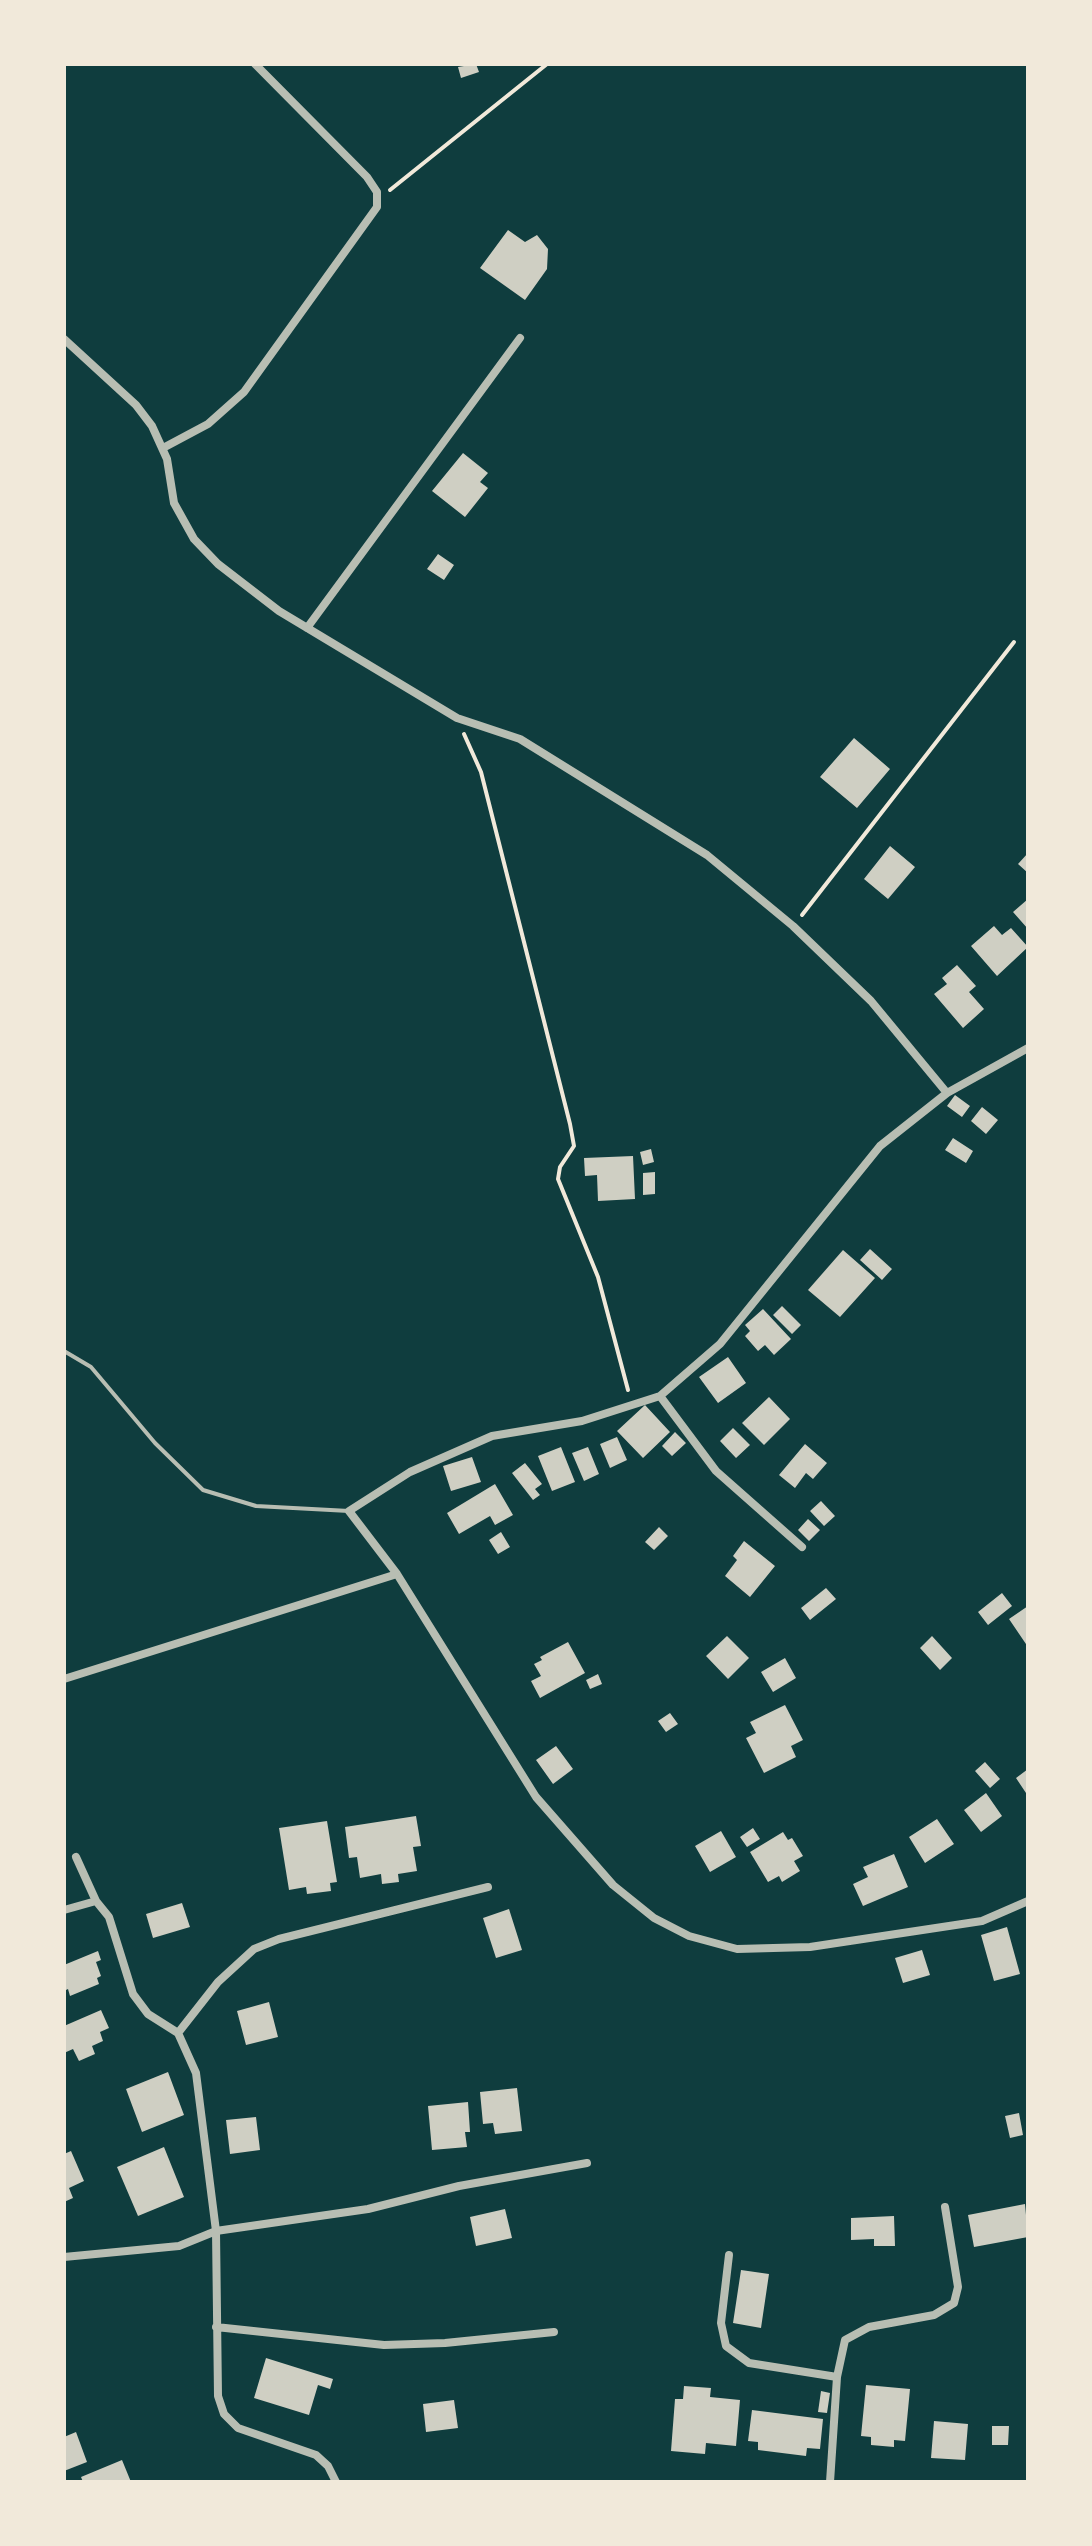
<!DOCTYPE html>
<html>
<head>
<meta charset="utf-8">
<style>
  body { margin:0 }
  #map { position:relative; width:1092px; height:2546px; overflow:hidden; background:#0f3d3e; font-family:"Public Sans",sans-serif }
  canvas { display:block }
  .frame { position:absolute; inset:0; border:66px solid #f1e9da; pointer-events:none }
</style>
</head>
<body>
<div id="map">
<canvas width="1092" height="2546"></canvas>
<div class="frame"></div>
</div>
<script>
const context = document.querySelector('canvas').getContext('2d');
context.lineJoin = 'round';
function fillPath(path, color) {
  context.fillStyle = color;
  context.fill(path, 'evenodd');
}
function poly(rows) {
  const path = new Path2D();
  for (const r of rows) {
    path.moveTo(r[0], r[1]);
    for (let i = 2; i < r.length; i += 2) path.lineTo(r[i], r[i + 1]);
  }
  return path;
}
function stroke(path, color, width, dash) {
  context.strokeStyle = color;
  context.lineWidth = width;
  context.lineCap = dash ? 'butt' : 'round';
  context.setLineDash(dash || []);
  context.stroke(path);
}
fillPath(poly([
  [476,64,479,72,461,78,458,67],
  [508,230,525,242,537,235,548,249,547,269,525,300,480,268],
  [463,453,488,473,480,482,488,488,465,517,432,491],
  [438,554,454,565,444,580,427,569],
  [854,738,890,769,857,808,820,777],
  [890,846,915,867,888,899,864,879],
  [1028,853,1028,873,1018,864],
  [1028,899,1028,929,1013,912],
  [994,926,1002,935,1011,928,1028,947,997,976,971,946],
  [957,965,976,986,969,992,984,1009,963,1028,934,994,947,984,942,978],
  [955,1095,970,1106,962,1117,947,1106],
  [982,1107,998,1120,986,1134,971,1121],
  [953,1138,973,1151,966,1163,945,1150],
  [651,1149,654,1162,643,1165,640,1152],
  [633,1156,635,1199,598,1201,597,1175,585,1176,584,1158],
  [655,1172,655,1194,643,1195,643,1173],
  [870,1249,892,1269,882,1280,860,1260],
  [843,1250,875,1278,840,1317,808,1290],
  [782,1306,801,1325,792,1334,773,1315],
  [763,1309,791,1339,774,1355,765,1345,758,1351,745,1336,750,1331,745,1325],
  [728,1357,746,1383,718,1403,699,1377],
  [769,1397,790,1419,764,1445,742,1423],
  [645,1405,670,1432,643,1458,617,1431],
  [733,1428,750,1445,736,1458,720,1441],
  [675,1432,686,1443,672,1456,662,1446],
  [617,1437,627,1460,610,1468,600,1444],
  [805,1444,827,1463,813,1479,806,1473,795,1488,779,1475],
  [561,1447,575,1482,552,1491,538,1456],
  [588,1447,599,1474,584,1481,572,1453],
  [472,1457,481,1482,451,1491,443,1466],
  [525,1463,542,1484,535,1489,540,1495,533,1500,512,1473],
  [495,1484,513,1515,495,1525,490,1516,459,1534,447,1513],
  [821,1501,835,1516,824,1526,810,1511],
  [808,1519,820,1530,809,1541,798,1530],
  [659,1527,668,1536,654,1550,645,1542],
  [501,1532,510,1547,498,1554,489,1540],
  [744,1541,775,1566,750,1597,725,1576,737,1560,733,1556],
  [826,1588,836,1599,810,1620,801,1608],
  [1002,1593,1012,1606,988,1625,978,1612],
  [1028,1606,1028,1647,1009,1619],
  [727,1636,749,1658,728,1679,706,1656],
  [932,1636,952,1658,940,1670,920,1648],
  [568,1642,585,1673,540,1698,531,1681,541,1676,534,1664,542,1660,540,1657],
  [785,1658,796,1678,773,1692,761,1672],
  [598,1674,602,1684,590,1689,586,1680],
  [785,1705,803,1740,791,1746,796,1757,764,1773,746,1738,756,1733,750,1722],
  [670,1713,678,1724,666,1732,658,1721],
  [556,1746,573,1769,553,1784,536,1760],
  [985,1762,1000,1779,990,1788,975,1771],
  [1028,1769,1028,1796,1016,1778],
  [986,1793,1002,1816,981,1832,964,1810],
  [416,1816,421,1846,413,1847,417,1871,398,1874,399,1882,382,1884,381,1874,360,1878,357,1857,349,1858,345,1827],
  [937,1819,954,1844,925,1863,909,1837],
  [327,1821,337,1882,330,1883,331,1891,307,1894,306,1887,289,1890,279,1828],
  [753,1828,760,1839,747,1847,740,1837],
  [721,1831,736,1857,710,1872,695,1846],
  [783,1832,788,1840,792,1838,803,1856,794,1861,800,1871,782,1882,779,1876,768,1882,750,1852],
  [894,1854,908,1887,863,1906,853,1884,868,1877,863,1867],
  [182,1903,190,1927,153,1938,146,1914],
  [509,1909,522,1950,496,1958,483,1918],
  [1007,1927,1020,1974,994,1981,981,1935],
  [922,1950,930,1975,903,1983,895,1958],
  [98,1951,101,1960,96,1962,101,1976,97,1978,99,1984,70,1996,68,1989,64,1991,64,1965],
  [269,2002,278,2037,246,2045,237,2011],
  [101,2010,109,2028,100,2032,103,2041,92,2046,95,2054,79,2061,73,2049,64,2053,64,2026],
  [168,2072,184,2115,142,2132,126,2089],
  [517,2088,522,2131,495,2134,493,2123,483,2124,480,2092],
  [468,2102,470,2132,465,2132,467,2147,432,2150,428,2106],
  [1019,2113,1023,2135,1010,2138,1005,2116],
  [256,2117,260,2150,230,2154,226,2120],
  [164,2147,184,2197,138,2216,117,2167],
  [71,2151,84,2181,69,2188,73,2198,64,2202,64,2154],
  [1025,2204,1028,2237,974,2247,968,2215],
  [505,2209,512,2238,476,2246,470,2217],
  [894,2216,895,2246,874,2246,874,2239,851,2240,851,2218],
  [741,2270,769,2274,761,2328,733,2323],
  [266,2358,333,2379,330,2389,318,2385,309,2415,254,2398],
  [866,2385,910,2389,905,2441,894,2440,894,2447,871,2445,871,2437,861,2436],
  [684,2386,711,2388,710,2397,740,2400,736,2446,706,2443,705,2454,671,2451,675,2399,683,2399],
  [821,2391,830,2393,827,2413,818,2412],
  [454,2400,458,2428,426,2432,423,2404],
  [752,2410,823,2419,820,2449,807,2448,806,2456,758,2450,758,2442,748,2441],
  [934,2421,968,2424,965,2460,931,2458],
  [992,2426,1009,2426,1008,2445,992,2445],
  [76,2432,87,2462,64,2471,64,2437],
  [122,2460,131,2482,83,2482,81,2477]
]), '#cfcfc3');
stroke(poly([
  [390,190,547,64],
  [464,734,481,772,570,1124,574,1146,560,1167,558,1179,598,1277,628,1390],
  [802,915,1014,642]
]), '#f1e9da', 4);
stroke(poly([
  [64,1351,91,1367,155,1443,203,1490,256,1506,349,1511]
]), '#b8beb3', 4);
stroke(poly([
  [64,339,136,405,152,426,167,459,174,503,194,539,218,564,279,611,457,718,520,739,707,855,793,926,871,1001,947,1093],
  [163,448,208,424,244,392,377,207,377,192,367,177,255,64],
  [307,628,520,338],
  [1028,1048,947,1093,880,1146,720,1344,660,1396,582,1421,492,1436,410,1472,349,1511,397,1574,536,1797,613,1885,654,1918,689,1936,737,1949,810,1947,982,1921,1028,1901],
  [660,1396,716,1471,802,1547],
  [64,1679,397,1574],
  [76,1857,96,1901,109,1917,133,1994,148,2014,178,2033,196,2073,216,2231,218,2396,224,2414,238,2428,316,2455,328,2466,336,2482],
  [64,1910,96,1901],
  [178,2033,218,1982,254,1949,279,1939,488,1887],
  [729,2255,721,2323,726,2346,749,2363,837,2377],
  [64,2257,179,2246,216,2231,368,2209,459,2186,587,2163],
  [216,2327,384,2345,445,2343,554,2332],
  [830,2482,837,2377,845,2340,869,2327,934,2315,954,2303,958,2287,945,2207]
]), '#b8beb3', 8);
</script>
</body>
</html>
